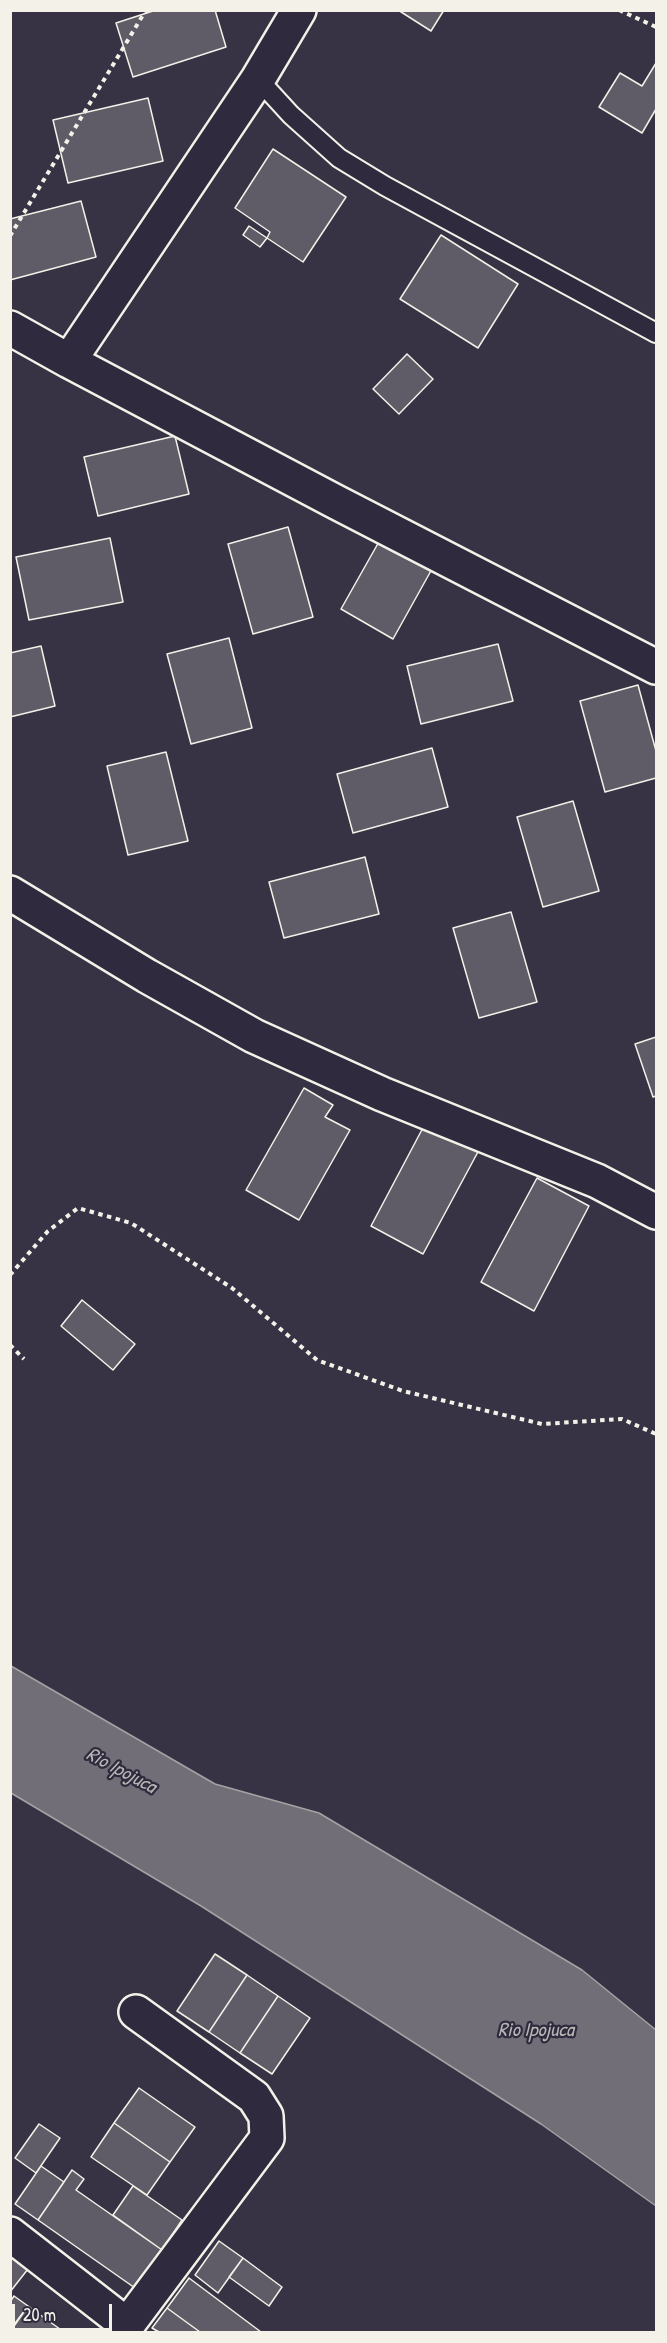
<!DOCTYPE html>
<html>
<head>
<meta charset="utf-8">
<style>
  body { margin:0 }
  #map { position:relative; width:667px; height:2343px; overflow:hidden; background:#373244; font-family:"Patrick Hand",sans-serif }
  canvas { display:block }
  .frame { position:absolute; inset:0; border:12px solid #f4f1e8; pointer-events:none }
  .scale { position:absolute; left:12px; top:2304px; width:100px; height:27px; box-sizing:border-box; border:3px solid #f4f1e8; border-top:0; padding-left:8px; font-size:18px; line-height:21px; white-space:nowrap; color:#f4f1e8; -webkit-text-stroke:4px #2f2a3d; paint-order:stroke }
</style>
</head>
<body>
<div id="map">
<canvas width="667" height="2343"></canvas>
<div class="frame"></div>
<div class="scale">20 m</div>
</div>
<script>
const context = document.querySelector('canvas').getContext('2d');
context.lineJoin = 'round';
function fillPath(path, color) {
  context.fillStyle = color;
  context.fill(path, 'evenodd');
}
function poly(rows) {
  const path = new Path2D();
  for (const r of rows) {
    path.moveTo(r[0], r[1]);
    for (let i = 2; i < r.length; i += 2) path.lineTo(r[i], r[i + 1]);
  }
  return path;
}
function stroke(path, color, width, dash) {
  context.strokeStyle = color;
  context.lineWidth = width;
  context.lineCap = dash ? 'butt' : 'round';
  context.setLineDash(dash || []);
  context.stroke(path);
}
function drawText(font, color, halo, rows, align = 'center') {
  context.font = font + ' "Patrick Hand",sans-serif';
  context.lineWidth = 4.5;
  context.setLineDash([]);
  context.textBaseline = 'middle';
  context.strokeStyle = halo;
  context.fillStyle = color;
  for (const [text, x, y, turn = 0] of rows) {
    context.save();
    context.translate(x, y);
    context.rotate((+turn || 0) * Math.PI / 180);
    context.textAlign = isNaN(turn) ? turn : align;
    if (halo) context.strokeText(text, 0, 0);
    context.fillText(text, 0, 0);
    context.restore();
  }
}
const water = poly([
  [11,1666,215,1784,319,1813,582,1970,656,2030,656,2206,541,2124,201,1906,11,1793,11,1666]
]);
fillPath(water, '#726e77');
stroke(water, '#a6a2a4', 1.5);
const building = poly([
  [156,10,215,10,226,47,133,77,116,23,156,10],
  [398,10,444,10,431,31,398,10],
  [656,63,656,109,642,133,599,107,620,73,642,86,656,63],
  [148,98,163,161,68,183,53,120,148,98],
  [273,149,346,197,303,262,267,238,270,232,235,208,273,149],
  [81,201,96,257,10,280,10,219,81,201],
  [249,226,267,238,260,247,243,235,249,226],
  [441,235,518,284,478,348,400,299,441,235],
  [407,354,433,379,399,414,373,389,407,354],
  [175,436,189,494,98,516,84,457,175,436],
  [288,527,313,617,253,634,228,544,288,527],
  [385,531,437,560,393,639,341,609,385,531],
  [110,538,123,602,29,620,16,557,110,538],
  [229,638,252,728,191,744,167,654,229,638],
  [498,644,513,701,421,724,407,666,498,644],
  [41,646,55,706,10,717,10,653,41,646],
  [638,685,656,751,656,778,605,792,580,701,638,685],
  [432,748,448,807,353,833,337,774,432,748],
  [166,752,188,841,128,855,107,766,166,752],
  [573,801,599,891,543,907,517,817,573,801],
  [365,857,379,914,284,938,269,882,365,857],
  [511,912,537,1002,479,1018,453,928,511,912],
  [656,1037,656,1096,653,1097,635,1044,656,1037],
  [304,1088,333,1105,325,1117,350,1130,299,1220,246,1190,304,1088],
  [426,1122,479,1150,423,1254,371,1226,426,1122],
  [537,1178,589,1206,534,1311,481,1282,537,1178],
  [82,1300,135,1344,113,1370,61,1326,82,1300],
  [215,1954,247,1975,209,2032,177,2011,215,1954],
  [247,1975,278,1996,240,2053,209,2032,247,1975],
  [278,1996,310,2018,272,2074,240,2053,278,1996],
  [139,2088,195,2127,170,2162,114,2123,139,2088],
  [114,2123,170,2162,147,2195,91,2157,114,2123],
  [39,2124,60,2138,36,2173,15,2158,39,2124],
  [41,2166,64,2182,38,2220,15,2204,41,2166],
  [72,2170,84,2179,76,2190,162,2250,135,2288,38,2220,72,2170],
  [133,2186,182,2220,162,2250,113,2215,133,2186],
  [219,2241,243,2258,218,2293,195,2275,219,2241],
  [10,2256,28,2269,10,2292,10,2256],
  [243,2258,282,2287,269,2306,229,2277,243,2258],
  [189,2278,261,2332,200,2332,167,2308,189,2278],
  [14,2296,28,2306,10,2330,10,2302,14,2296],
  [28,2306,64,2332,10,2332,28,2306],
  [167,2308,200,2332,159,2332,152,2328,167,2308]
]);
fillPath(building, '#5f5c67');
stroke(building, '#f4f1e8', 1.5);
const service = poly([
  [258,79,291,115,339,158,385,186,656,333]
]);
const minor = poly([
  [10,328,69,361,336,502,656,667],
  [69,361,258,79,299,10],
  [10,893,147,976,254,1036,382,1094,597,1181,656,1212],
  [10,2234,127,2325],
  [122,2332,267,2138,266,2116,254,2097,136,2012]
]);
stroke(service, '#f4f1e8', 22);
stroke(minor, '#f4f1e8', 38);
stroke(poly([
  [619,10,656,27],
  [10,236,146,10],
  [10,1275,48,1231,78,1208,131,1223,232,1288,317,1360,403,1391,542,1424,622,1419,656,1434],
  [10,1345,24,1359]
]), '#f4f1e8', 4, [4.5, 4.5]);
stroke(service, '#2f2a3d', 18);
stroke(minor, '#2f2a3d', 33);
drawText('italic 20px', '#bab6b5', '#2f2a3d', [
  ["Rio Ipojuca",121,1771,28],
  ["Rio Ipojuca",536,2031]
]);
</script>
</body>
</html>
